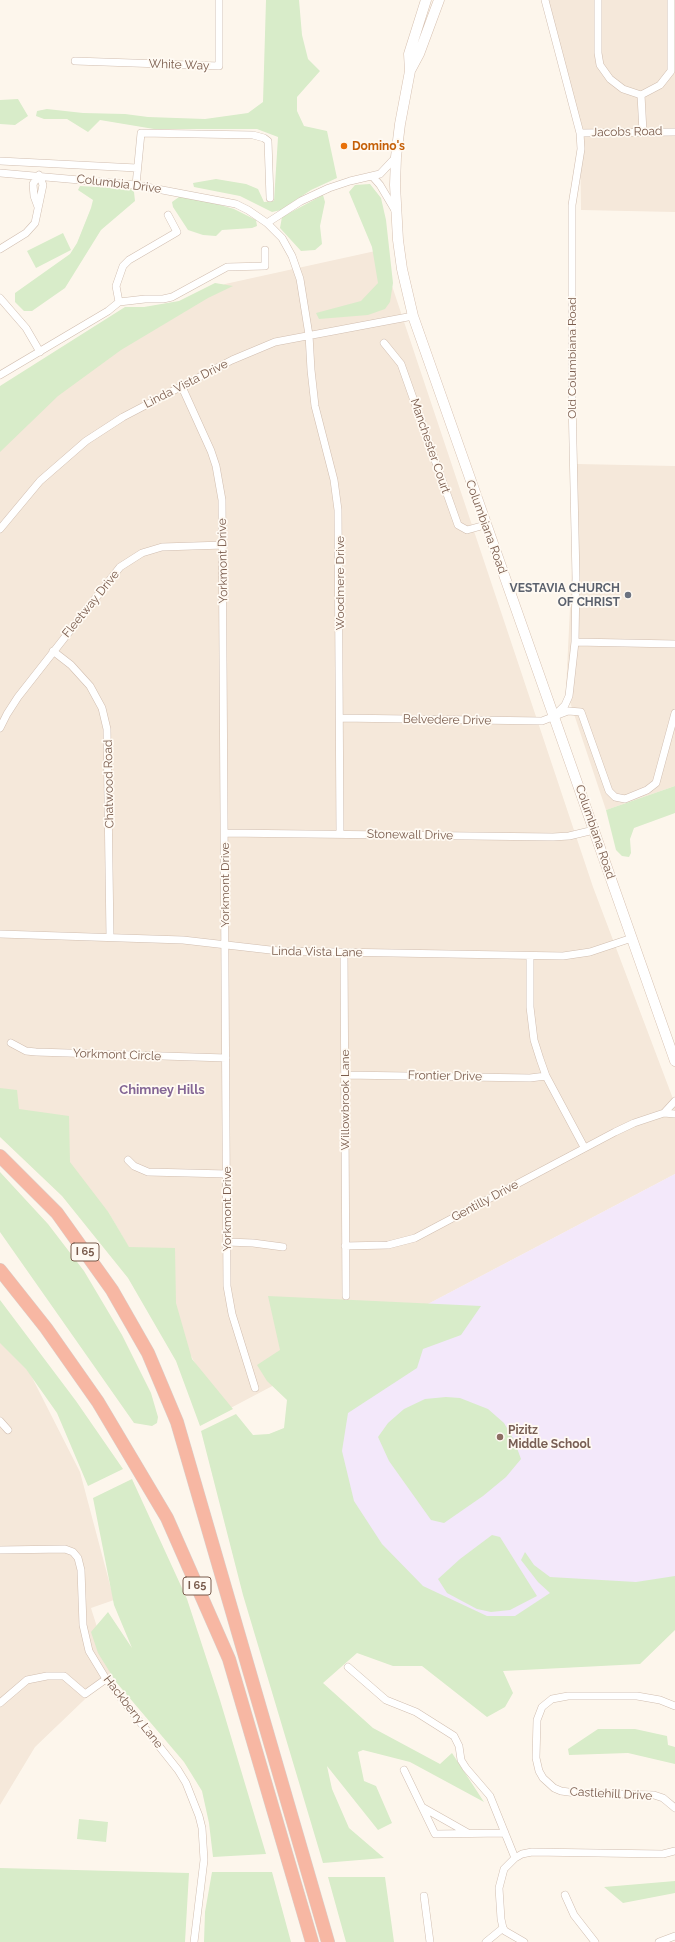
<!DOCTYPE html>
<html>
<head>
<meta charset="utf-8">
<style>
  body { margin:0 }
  canvas { display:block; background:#fdf6ec }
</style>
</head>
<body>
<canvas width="675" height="1942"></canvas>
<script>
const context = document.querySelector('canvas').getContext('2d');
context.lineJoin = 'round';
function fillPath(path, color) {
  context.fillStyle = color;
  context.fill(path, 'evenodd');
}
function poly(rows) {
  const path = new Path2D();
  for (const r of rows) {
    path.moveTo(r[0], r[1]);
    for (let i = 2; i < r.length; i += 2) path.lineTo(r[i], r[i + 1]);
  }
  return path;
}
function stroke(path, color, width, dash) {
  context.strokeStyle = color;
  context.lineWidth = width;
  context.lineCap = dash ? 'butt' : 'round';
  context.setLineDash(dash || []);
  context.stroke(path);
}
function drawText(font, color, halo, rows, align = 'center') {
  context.font = font + ' Raleway,sans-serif';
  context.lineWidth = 3.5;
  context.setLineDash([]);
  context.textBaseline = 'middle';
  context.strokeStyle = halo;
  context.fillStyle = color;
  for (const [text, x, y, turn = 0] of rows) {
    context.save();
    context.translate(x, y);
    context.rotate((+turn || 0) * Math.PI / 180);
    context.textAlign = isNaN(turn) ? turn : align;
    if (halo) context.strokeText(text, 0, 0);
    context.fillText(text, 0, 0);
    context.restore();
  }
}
fillPath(poly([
  [545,0,675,0,675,212,581,210,580,133],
  [380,250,593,887,675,1104,675,1174,223,1412,109,1213,0,1107,0,432,70,370,225,284],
  [577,464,675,466,675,786,606,810,566,690],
  [0,1322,8,1330,80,1472,114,1600,91,1608,112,1675,106,1679,35,1747,0,1805]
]), '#f5e8da');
fillPath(poly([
  [675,1174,675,1581,531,1629,480,1624,405,1586,339,1508,312,1365]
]), '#f3e8fa');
fillPath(poly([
  [266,0,299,0,302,35,308,59,320,71,297,97,297,111,304,126,327,131,337,178,311,190,281,210,272,212,240,196,194,187,193,183,216,179,246,184,258,189,264,202,274,201,278,137,257,129,154,129,100,120,88,132,67,119,44,119,36,116,37,111,47,109,83,113,125,114,148,117,205,119,248,113,263,102],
  [18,99,28,116,15,125,0,124,0,100],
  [370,184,381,198,386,220,393,283,390,302,385,309,368,315,319,319,316,313,361,301,378,283,372,247,349,192,355,185],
  [80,186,131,189,134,192,135,201,101,230,65,288,32,311,24,311,15,302,15,293,70,254,77,243,91,208,93,200,78,190],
  [323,195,325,202,320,226,322,244,315,250,301,251,280,228,282,217],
  [179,197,193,197,234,209,256,220,257,226,252,228,222,230,216,236,203,235,188,230,173,207,172,202],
  [63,233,71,250,36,268,27,251],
  [215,283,233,286,208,298,121,350,58,396,0,452,0,386,125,307,144,307,179,301],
  [675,786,675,813,634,828,630,839,631,853,629,857,622,856,616,850,606,810],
  [0,1088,17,1090,19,1109,69,1116,70,1162,109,1213,129,1247,175,1248,176,1303,192,1359,233,1409,200,1426,176,1361,128,1278,62,1196,0,1137],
  [0,1172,48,1224,84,1271,122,1335,151,1393,158,1417,157,1423,152,1426,134,1423,0,1232],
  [268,1296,481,1306,461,1335,423,1349,417,1368,348,1413,342,1451,354,1501,382,1544,423,1586,487,1616,515,1616,550,1593,538,1582,521,1560,525,1552,534,1565,550,1577,636,1582,675,1576,675,1630,640,1664,503,1671,513,1693,505,1707,487,1717,422,1666,393,1666,357,1653,323,1683,373,1728,440,1764,452,1753,484,1802,410,1762,363,1750,358,1752,364,1781,376,1786,392,1823,378,1830,327,1766,332,1789,349,1828,384,1858,323,1863,243,1595,201,1431,236,1414,253,1435,269,1434,284,1428,287,1400,267,1381,257,1365,280,1350],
  [0,1300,76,1401,123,1469,88,1486,57,1413,26,1369,0,1343],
  [446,1397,460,1398,488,1409,504,1423,514,1440,521,1459,506,1477,483,1496,444,1523,431,1520,389,1461,378,1437,388,1423,404,1409,425,1399],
  [132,1479,187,1599,220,1700,266,1854,213,1857,209,1823,202,1791,184,1762,116,1682,98,1653,91,1632,108,1612,132,1648,114,1605,93,1498],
  [492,1535,500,1537,537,1596,510,1610,491,1612,477,1609,447,1593,438,1579,460,1559],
  [598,1729,635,1729,667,1736,668,1745,675,1747,675,1764,628,1753,569,1755,568,1749],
  [79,1819,108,1822,106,1842,77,1839],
  [0,1868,189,1873,185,1942,0,1942],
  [212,1872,272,1872,291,1942,204,1942,205,1912],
  [328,1877,385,1877,394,1942,346,1942],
  [675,1881,675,1893,623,1903,604,1887]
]), '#d8ecc9');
const minor = poly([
  [545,0,580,133,581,149,572,205,572,399,576,578,575,642,569,696,565,705,554,716],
  [598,0,598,53,600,65,610,79,623,89,641,95,660,85,671,71,671,0],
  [75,61,219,66,219,0],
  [641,95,643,132],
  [580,133,675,132],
  [0,161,137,168],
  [0,173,136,185,236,204,248,210,267,223,282,238,292,256,300,279,309,335,311,370,315,406,334,480,338,510,340,834],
  [373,177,380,185,396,212],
  [136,185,141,133,253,135,264,138,268,141,270,198],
  [38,207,34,196,33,184,39,175],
  [267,223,301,201,329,188,350,181,380,174,396,157],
  [0,249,26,233,35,223,43,185,39,175],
  [0,298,26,328,40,352],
  [119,302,145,299,163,299,172,297,227,267,265,266,265,250],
  [119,302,116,286,123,266,129,260,177,232,168,215],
  [384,343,401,364,458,525,467,530,485,525],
  [0,375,108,311,119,302],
  [182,387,211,451,216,466,222,500,227,1286,232,1314,255,1388],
  [0,529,40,481,86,441,123,417,232,360,275,342,413,316],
  [575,642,675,644],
  [53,651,71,665,90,686,102,708,107,729,110,937],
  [340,718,542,721,568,711,581,712,609,791,615,797,625,799,647,790,656,783,675,713],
  [0,728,7,714,18,697,120,567,142,553,162,547,224,545],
  [225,833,553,837,569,836,594,830],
  [0,934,183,940,279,951,563,956,590,952,632,938],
  [344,953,346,1296],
  [530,956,530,1007,534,1040,540,1059,546,1076,584,1147],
  [11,1043,26,1051,36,1052,226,1058],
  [345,1075,530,1078,546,1076],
  [664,1113,675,1101],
  [128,1160,134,1166,148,1172,227,1174],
  [227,1242,253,1243,283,1247],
  [345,1246,388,1245,415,1238,615,1132,634,1123,664,1113,675,1114],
  [0,1421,8,1430],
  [0,1550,65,1549,73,1552,78,1558,81,1570,83,1625,89,1651,106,1679,178,1770,186,1783,199,1816,202,1828,204,1860,194,1942],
  [348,1667,386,1700,416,1712,454,1736,459,1746,461,1760,466,1768,490,1796,515,1858],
  [0,1703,27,1680,47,1676,64,1676,85,1694,106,1679],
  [675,1706,660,1700,637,1696,568,1696,552,1699,542,1707,537,1720,536,1758,539,1771,543,1778,554,1788,561,1791,576,1793,654,1795,663,1798,675,1808],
  [404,1770,435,1834,505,1833],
  [422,1807,468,1833],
  [565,1895,574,1915,595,1942],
  [424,1896,430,1942],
  [486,1942,503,1928],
  [524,1942,505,1931,503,1928,501,1919,499,1888,504,1869,515,1858,522,1854,532,1852,663,1854,675,1851],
  [659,1942,675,1936]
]);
const secondary = poly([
  [426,0,409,54,410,71,400,124,396,157,395,185,398,240,402,269,413,316,675,1061],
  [411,69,419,54,439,0]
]);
const motorway = poly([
  [0,1156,57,1213,112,1290,148,1353,177,1422,328,1942],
  [0,1270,46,1328,98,1402,167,1518,229,1659,312,1942]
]);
stroke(minor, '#d1beb0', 8);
stroke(secondary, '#d6c0b0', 11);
stroke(motorway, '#dad1cd', 14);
stroke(minor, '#fff', 7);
stroke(secondary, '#fff', 10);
stroke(motorway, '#f7b7a3', 13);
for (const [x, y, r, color] of [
  [344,146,4,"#e8710a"],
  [628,595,4,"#6b7280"],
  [500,1437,4,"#8d6e63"]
]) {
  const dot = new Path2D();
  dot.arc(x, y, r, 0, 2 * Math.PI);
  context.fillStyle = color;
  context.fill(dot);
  stroke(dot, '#fffaf3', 1.5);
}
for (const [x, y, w] of [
  [85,1252,28],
  [197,1586,28]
]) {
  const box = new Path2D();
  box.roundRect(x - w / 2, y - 9, w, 18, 3);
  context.fillStyle = '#fffaf3';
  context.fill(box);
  stroke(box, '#7a5c4d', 1);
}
drawText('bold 11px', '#7a5c4d', null, [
  ["I 65",85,1252],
  ["I 65",197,1586]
]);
drawText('12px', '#7a5c4d', '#fffaf3', [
  ["White Way",179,65,2],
  ["Jacobs Road",627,132,-1],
  ["Columbia Drive",119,184,7],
  ["Old Columbiana Road",572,358,-90],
  ["Linda Vista Drive",186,384,-27],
  ["Manchester Court",430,446,71],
  ["Columbiana Road",486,527,70],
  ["Yorkmont Drive",223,561,-91],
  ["Woodmere Drive",340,583,-90],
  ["Fleetway Drive",91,604,-51],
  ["Belvedere Drive",447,720,1],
  ["Chatwood Road",109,784,-91],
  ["Columbiana Road",595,832,71],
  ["Stonewall Drive",410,835,1],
  ["Yorkmont Drive",225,885,-90],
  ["Linda Vista Lane",317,952,1],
  ["Yorkmont Circle",117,1055,2],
  ["Frontier Drive",445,1076,1],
  ["Willowbrook Lane",345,1100,-90],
  ["Gentilly Drive",485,1201,-28],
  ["Yorkmont Drive",227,1209,-90],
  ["Hackberry Lane",133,1712,52],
  ["Castlehill Drive",611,1794,3]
]);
drawText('bold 12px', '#c56008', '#fffaf3', [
  ["Domino's",352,146]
], 'left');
drawText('bold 12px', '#5b616d', '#fffaf3', [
  ["VESTAVIA CHURCH",620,588],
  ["OF CHRIST",620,602]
], 'right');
drawText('bold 12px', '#785e54', '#fffaf3', [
  ["Pizitz",508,1430],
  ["Middle School",508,1444]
], 'left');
drawText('bold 13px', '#846695', '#fffaf3', [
  ["Chimney Hills",162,1090]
]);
</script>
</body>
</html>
